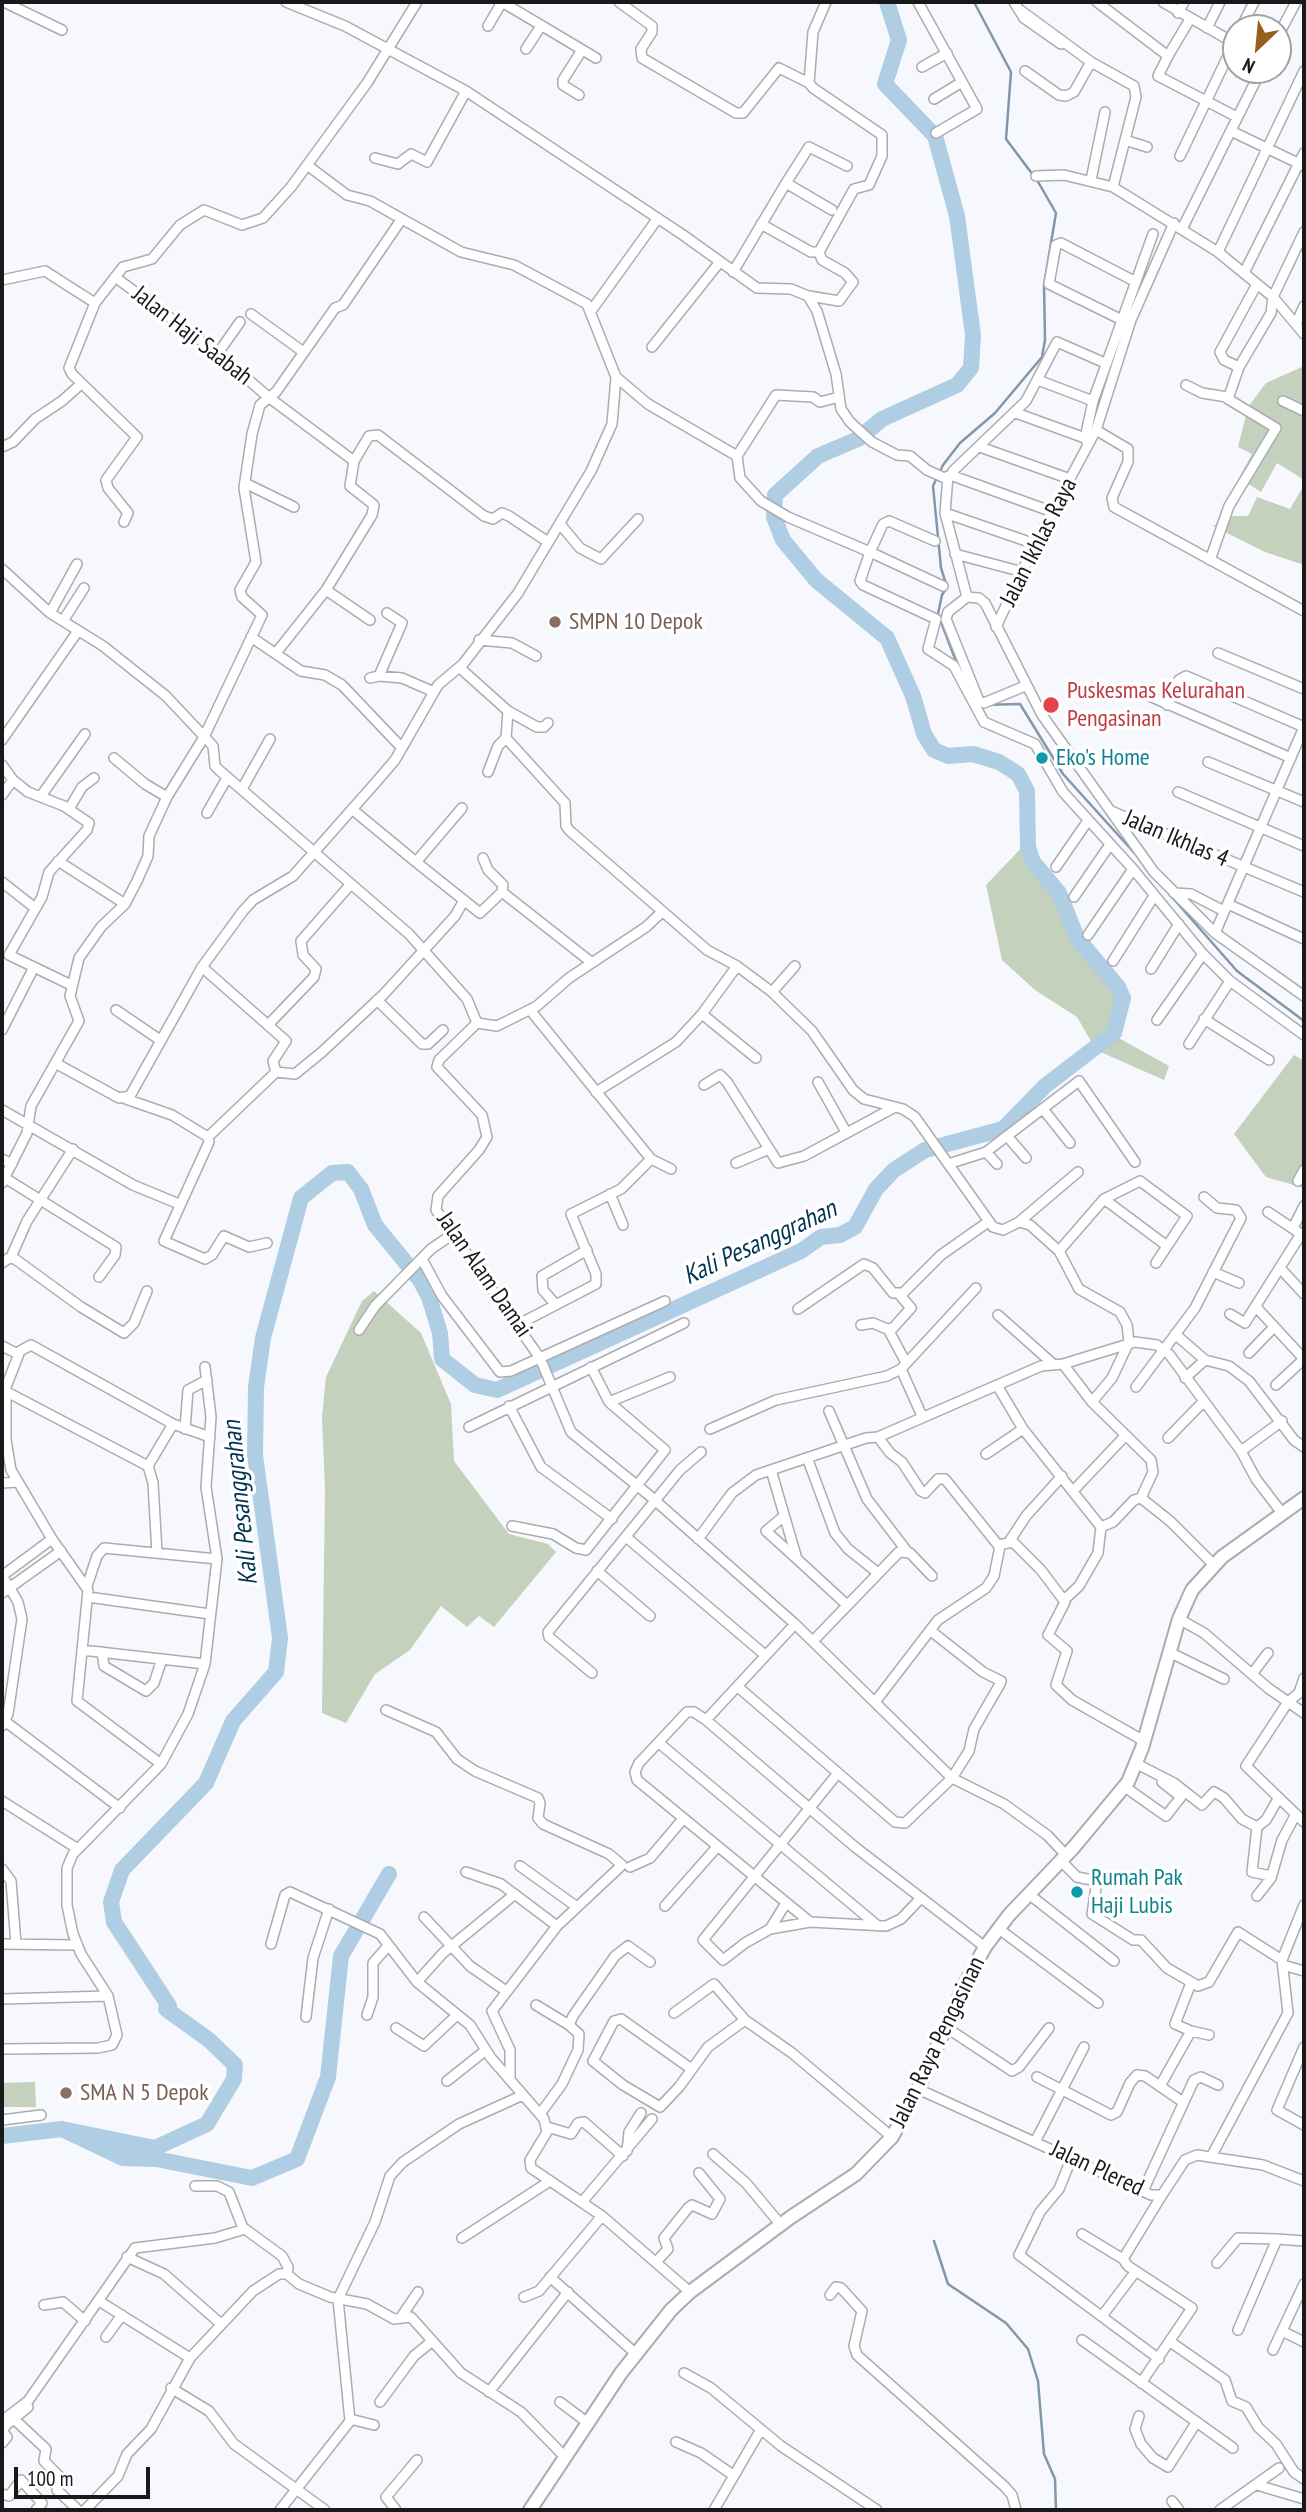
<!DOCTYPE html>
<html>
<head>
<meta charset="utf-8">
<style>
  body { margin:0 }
  #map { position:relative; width:1306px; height:2512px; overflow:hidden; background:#f6f8fe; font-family:"PT Sans Narrow",sans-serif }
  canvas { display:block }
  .frame { position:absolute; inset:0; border:4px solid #18191a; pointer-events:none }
  .north { position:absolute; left:1222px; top:14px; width:70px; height:70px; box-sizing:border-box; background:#fff; border:2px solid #a3a3a3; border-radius:50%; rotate:206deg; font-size:19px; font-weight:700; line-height:28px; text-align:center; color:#18191a }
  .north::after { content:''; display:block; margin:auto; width:24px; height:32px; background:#985e1d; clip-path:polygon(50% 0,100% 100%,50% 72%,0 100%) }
  .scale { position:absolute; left:14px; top:2467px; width:136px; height:32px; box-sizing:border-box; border:4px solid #18191a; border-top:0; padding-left:9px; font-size:21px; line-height:24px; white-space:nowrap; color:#18191a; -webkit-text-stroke:5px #fff; paint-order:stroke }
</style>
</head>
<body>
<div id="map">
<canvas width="1306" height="2512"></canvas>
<div class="frame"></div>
<div class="north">N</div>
<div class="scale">100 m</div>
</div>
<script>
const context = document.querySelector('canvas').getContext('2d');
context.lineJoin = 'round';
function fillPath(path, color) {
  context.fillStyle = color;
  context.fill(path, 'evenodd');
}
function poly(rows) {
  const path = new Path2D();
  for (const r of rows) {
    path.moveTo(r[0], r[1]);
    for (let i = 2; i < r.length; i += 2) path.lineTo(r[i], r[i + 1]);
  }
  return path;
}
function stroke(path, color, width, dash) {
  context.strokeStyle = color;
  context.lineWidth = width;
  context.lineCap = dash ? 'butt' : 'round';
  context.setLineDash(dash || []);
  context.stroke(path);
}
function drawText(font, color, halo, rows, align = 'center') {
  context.font = font + ' "PT Sans Narrow",sans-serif';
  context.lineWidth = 7;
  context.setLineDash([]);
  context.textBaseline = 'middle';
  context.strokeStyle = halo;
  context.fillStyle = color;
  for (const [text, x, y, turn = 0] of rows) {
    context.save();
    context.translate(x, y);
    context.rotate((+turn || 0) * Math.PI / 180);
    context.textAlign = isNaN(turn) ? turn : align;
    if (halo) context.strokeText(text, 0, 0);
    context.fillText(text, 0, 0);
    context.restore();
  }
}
fillPath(poly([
  [1304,366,1304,480,1277,463,1261,492,1239,478,1252,454,1238,447,1248,407,1266,383],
  [1304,485,1304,565,1265,552,1213,526,1229,516,1248,516,1257,497,1290,509],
  [1028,841,1031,864,1058,887,1084,947,1114,983,1125,1010,1115,1036,1169,1066,1164,1080,1096,1050,1077,1017,1035,990,1002,960,986,885],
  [1294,1055,1304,1061,1304,1188,1266,1177,1234,1134],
  [374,1291,421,1333,451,1404,454,1461,509,1534,548,1544,556,1552,494,1627,479,1616,467,1627,441,1606,410,1650,375,1674,346,1723,322,1713,325,1489,322,1417,326,1377,362,1301],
  [35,2082,36,2107,2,2107,2,2083]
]), '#c3d1bd');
stroke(poly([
  [974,2,1011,72,1006,139,1033,175],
  [957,664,938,614,942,595,947,587,941,568,933,486,943,465,960,443,995,413,1042,357,1045,340,1044,285,1056,213,1037,180],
  [981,705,1020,704,1063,774,1138,857],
  [1165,889,1237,971,1304,1021],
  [934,2241,948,2284,1006,2323,1028,2349,1038,2381,1044,2454,1055,2479,1056,2510]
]), '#8297a7', 2.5);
stroke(poly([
  [62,2129,155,2148,207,2124,234,2079,235,2065,209,2040,166,2009,169,2006,114,1922,111,1902,122,1870,206,1783,233,1721,276,1672,280,1638,255,1455,256,1387,263,1338,301,1198,332,1173,348,1172,361,1189,375,1225,420,1280,429,1297,440,1333,442,1359,475,1385,497,1390,801,1251,821,1237,840,1235,855,1227,876,1189,894,1170,925,1150,1003,1129,1045,1086,1114,1033,1123,998,1118,987,1077,938,1059,893,1033,862,1028,847,1027,791,1018,774,999,762,973,754,948,756,934,750,924,734,913,696,887,638,816,580,783,540,774,517,775,495,818,456,858,439,882,419,957,385,971,368,973,335,957,216,935,136,885,84,899,40,887,2],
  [2,2136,62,2129,123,2158,156,2159,252,2178,297,2159,328,2077,341,1956,389,1874]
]), '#afcde3', 16);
const street = poly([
  [4,2,62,30],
  [286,2,345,26,466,91,683,235,757,288,791,289,808,296,817,311,836,374,841,409,850,422,872,442,897,455,910,456,927,470,947,479],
  [502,2,596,58],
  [619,2,652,26,652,32,641,49,642,58,736,113,743,113,779,68,809,83],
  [918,2,977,109,936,133],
  [1014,2,1024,18,1061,44],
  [1097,2,1168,56,1158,76,1237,117],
  [1163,2,1236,44],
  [1020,10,1091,62,1134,86,1136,97,1113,187,1218,252,1273,297,1304,334],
  [1178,13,1184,2],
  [488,26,502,2],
  [1207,28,1220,2],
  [1241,28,1254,2],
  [1278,36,1296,2],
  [526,49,541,26],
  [1168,56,1190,19],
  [922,67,947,53],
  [1025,71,1059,95,1066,96,1074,92,1091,62],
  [579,95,563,85,563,80,582,50],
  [934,99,962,82],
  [1231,131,1304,166],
  [1125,140,1147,147],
  [1180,156,1236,39],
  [375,158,398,164,411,154,427,162,466,91],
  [1036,176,1064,175,1113,187],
  [1091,180,1105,112],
  [786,183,809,147,847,166],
  [761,224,811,252,819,252,854,189,869,185,882,156,882,135,813,88,809,83,813,32,826,2],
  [1182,229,1261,70],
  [1218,252,1304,71],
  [733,272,786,183,832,210],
  [1244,273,1304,153],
  [115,277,218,353,267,396,354,461,369,436,378,435,484,516,493,519,502,513,509,516,548,542],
  [2,280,45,271,95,303],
  [809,296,839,301,853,282,845,273,822,260,819,252],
  [591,311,658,218],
  [251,314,302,351],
  [1122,320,1049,284,1056,245,1061,243,1136,282],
  [1296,324,1304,306],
  [652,347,719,263],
  [218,353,240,322],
  [1239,367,1271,313,1273,297,1304,232],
  [616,377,648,404,737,456,740,478,761,501,788,517,870,552,860,581,863,585,936,619,928,649,954,666,984,722,1035,744,1063,792,1133,869,1203,954,1230,981,1304,1035],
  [1038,380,1093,401],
  [1186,385,1202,393,1227,397],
  [1283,401,1304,411],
  [1016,413,1085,438],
  [1096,430,1128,449,1128,462,1112,498,1114,507,1304,611],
  [1088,445,1085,438,1093,401,1153,234],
  [2,447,13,442,35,419,62,401,81,384],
  [980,447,1070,479],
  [737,456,776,395,813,397,820,402,839,397],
  [948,476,945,513,967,597],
  [245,483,294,507],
  [1053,512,953,476,953,471,1026,401,1057,342,1105,363],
  [945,513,1035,544],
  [124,522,128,513,108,488,106,480,137,437,72,374,69,368,95,303,123,267,152,259,180,225,204,210,242,225,263,218,291,187,367,83,417,2],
  [560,524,580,548,601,559,638,519],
  [935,541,889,521,883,524,870,552,943,586],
  [955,554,1023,572],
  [1210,560,1229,506,1276,428,1228,399,1239,367,1224,360,1220,352,1257,284],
  [2,569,50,613,103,646,166,696,213,746,215,766,219,770,409,934,467,999,477,1023,439,1060,437,1067,482,1115,487,1137,479,1150,438,1196,436,1210,540,1358,571,1432,650,1496,795,1624,952,1778,1004,1804,1047,1835,1066,1855],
  [326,590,370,620],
  [967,597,979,598,985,603,1042,715,1154,872,1215,933,1304,996],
  [967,597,948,612,946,619,979,701,984,703,1025,686],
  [50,613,77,564],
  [63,621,84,588],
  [996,627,1035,544,1096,430,1131,320,1174,223],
  [251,637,301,671,325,675,342,685,402,748],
  [479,640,512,643,536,656],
  [276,653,326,590,372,515,374,505,350,486,354,461],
  [1218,653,1304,689],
  [460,668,508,711,506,738,565,803,566,826,570,831,707,950,737,966,772,992,812,1031,853,1090,864,1099,903,1109,915,1117,993,1227,1003,1230,1019,1222,1030,1225,1059,1251,1079,1289,1120,1312,1127,1325,1129,1342,1112,1378,1092,1402],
  [379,676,402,623,387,613],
  [370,678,379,676,402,678,434,692],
  [1147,695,1291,758],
  [1167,705,1179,680,1186,676,1304,727],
  [508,711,537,727,544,727,548,723],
  [2,740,78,631],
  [114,758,145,784,167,797],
  [1208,762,1304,802],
  [2,765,13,780,28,792,64,806,89,823,87,830,49,872,42,897,9,955,71,985],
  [488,772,498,746,506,738],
  [242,789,270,739],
  [1178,792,1304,846],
  [2,795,13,780],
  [41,796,85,734],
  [69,809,82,787,94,778],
  [353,810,416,862,462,808],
  [1111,811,1304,892],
  [207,813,227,778],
  [483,858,488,870,503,885,502,892],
  [58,861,125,904],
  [416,862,480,913,502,892,591,962],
  [1056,867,1087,822],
  [2,882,35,908],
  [1174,893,1191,894,1224,911],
  [1074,897,1109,846],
  [1228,904,1304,939],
  [1215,933,1304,727],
  [1088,935,1133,869],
  [1113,961,1154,896],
  [202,967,286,1041,273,1061,276,1072],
  [1151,969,1179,924],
  [772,992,795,966],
  [377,1000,422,1044,428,1044,443,1030],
  [116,1010,160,1040],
  [530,1010,651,1159,671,1169],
  [702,1014,756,1058],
  [1204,1019,1269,1060],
  [1157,1020,1203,954],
  [477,1023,497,1026,537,1006,569,978,646,927,662,912],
  [268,1025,314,977,316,969,303,955,301,941,350,885],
  [2,1030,33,969],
  [1189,1044,1230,981],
  [57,1064,119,1098,130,1096,202,967,243,911,253,900,293,876,377,781,395,760,438,685,463,664,518,593,591,471,612,424,616,377,587,304,514,265,461,252,370,201,347,195,307,165],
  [818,1082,846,1132],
  [704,1085,720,1075,727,1082,778,1163,804,1156,895,1107],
  [596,1092,676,1042,702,1014,737,966],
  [126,1099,172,1115,208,1137],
  [1043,1109,1070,1143],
  [2,1110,133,1185,179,1204],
  [1007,1136,1026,1158],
  [986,1152,997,1164],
  [2,1159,12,1164],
  [736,1163,769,1149],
  [948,1164,986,1152,1079,1081,1135,1162],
  [5,1178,116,1247,115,1255,99,1277],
  [1298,1181,1304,1170],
  [2,1183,27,1133,31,1106,79,1021,70,996,79,958,101,927,125,904,137,881,148,856,149,836,167,797,204,737,262,615,242,597,240,590,256,562,244,488,252,434,260,405,276,392,335,308,343,305,401,220],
  [610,1194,623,1225],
  [1104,1199,1167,1246],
  [1268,1212,1304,1236],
  [1019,1222,1078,1172],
  [1293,1228,1304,1206],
  [267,1243,249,1247,224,1236,212,1255,205,1259,164,1241,209,1142,208,1137,276,1072,295,1074,322,1052,384,994,455,916,463,902],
  [1059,1251,1104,1199,1140,1181,1187,1216,1156,1263],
  [11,1257,27,1221,73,1149],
  [422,1259,442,1296,500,1372,511,1371,665,1301],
  [2,1263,9,1258,15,1259,81,1307,124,1333,134,1323,147,1291],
  [1280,1268,1304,1294],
  [1213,1272,1239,1283],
  [556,1305,543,1290,542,1276,587,1250],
  [1257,1308,1304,1359],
  [798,1309,864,1264,873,1268,893,1293,903,1293,941,1255,988,1222],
  [1230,1314,1245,1323,1301,1234],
  [998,1315,1052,1363],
  [519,1324,596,1284,596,1274,571,1214,621,1189,651,1159],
  [861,1325,873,1323,887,1329,893,1328,911,1308,899,1294],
  [888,1329,905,1361],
  [359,1330,375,1306,431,1249,453,1234],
  [1175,1334,1205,1360],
  [2,1346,18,1354],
  [1249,1353,1274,1327],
  [1063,1364,1092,1402,1151,1460,1153,1472,1141,1498],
  [901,1369,922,1416],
  [1185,1378,1205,1360,1229,1366,1249,1381,1294,1440,1304,1447],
  [1276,1385,1304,1359],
  [998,1387,1023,1429,1101,1527,1113,1522,1134,1500,1141,1498,1170,1521,1213,1564],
  [1136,1387,1195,1308,1241,1218,1236,1210,1217,1208,1204,1197],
  [5,1391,148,1466,153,1483,157,1553],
  [609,1402,670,1377],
  [509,1406,541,1467,612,1519],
  [829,1411,867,1499,906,1550],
  [469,1427,684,1323],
  [185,1429,188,1390,207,1380],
  [710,1429,776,1400,887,1376,901,1369,976,1288],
  [878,1437,890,1453,902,1462,921,1491,925,1493,938,1479,945,1479,998,1545,1013,1542,1041,1570,1065,1602,1048,1635,1067,1651,1056,1685,1072,1700,1144,1741],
  [1168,1438,1203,1402],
  [1241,1451,1282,1421],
  [986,1454,1023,1429],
  [808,1460,835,1533,848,1549,878,1573],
  [148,1466,173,1424],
  [771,1470,797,1559,847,1605],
  [2,1483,17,1482],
  [1073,1491,1126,1435],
  [784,1516,766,1531,797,1559],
  [512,1526,553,1534,576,1548,586,1550,665,1450,609,1402,591,1367],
  [626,1537,765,1655],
  [698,1539,732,1493,756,1475,866,1438,878,1437,1041,1366,1063,1364,1135,1342,1157,1345,1169,1354,1241,1451,1256,1479,1282,1513],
  [1009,1542,1026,1516,1062,1476],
  [597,1571,650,1616],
  [2,1575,18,1602,22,1619,8,1714,2,1726],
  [2,1576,52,1539],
  [87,1586,97,1556,104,1548,217,1559],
  [2,1593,61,1551],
  [88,1597,210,1614],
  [1064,1600,1079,1586,1098,1553,1101,1527],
  [1179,1619,1204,1633,1268,1688,1304,1713],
  [813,1641,899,1552,910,1553,932,1576],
  [82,1650,205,1664],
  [102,1652,104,1666,146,1691,154,1683,162,1659],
  [1169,1652,1224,1679],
  [592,1673,549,1637,548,1632,680,1470,701,1452],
  [1252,1674,1268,1653],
  [1304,1678,1299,1693,1288,1702,1246,1766,1304,1822],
  [738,1687,895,1822,905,1823,952,1778,969,1751,974,1729,1000,1684,1001,1681,983,1672,931,1631],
  [875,1702,938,1620,986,1588,994,1576,1000,1546],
  [386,1710,436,1732,457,1759,475,1771,538,1798,540,1803,538,1818,543,1824,609,1854,622,1865,557,1926,492,2011,510,2050,510,2079],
  [706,1720,795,1624],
  [6,1722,120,1808],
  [659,1743,878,1926],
  [161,1764,77,1701,88,1590,52,1539,11,1470,6,1440,6,1387,20,1351,31,1345,173,1424,210,1437],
  [1137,1764,1174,1783,1202,1805,1214,1792,1224,1798,1242,1819,1257,1827,1252,1872,1271,1876],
  [838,1773,703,1940,723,1960,745,1943,770,1929,810,1922,886,1926,901,1919,920,1899],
  [1125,1787,1166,1816,1181,1797,1162,1782],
  [2,1801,78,1849],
  [1257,1827,1266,1820,1278,1799],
  [1061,1861,1077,1877,1097,1881,1092,1914,1133,1940,1141,1940,1167,1968,1198,1986,1209,1982,1238,1932,1282,1960,1304,1905],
  [520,1866,577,1907],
  [630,1867,650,1858,683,1819],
  [2,1869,11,1881,16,1944],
  [466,1872,501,1884,557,1926],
  [1030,1895,1114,1961],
  [1257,1896,1271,1878,1282,1840,1296,1814],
  [665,1906,717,1847],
  [424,1917,470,1966,506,1991],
  [810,1922,637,1780,635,1772,639,1763,687,1712,694,1712,706,1720,855,1847,985,1947],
  [770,1929,786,1903],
  [999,1929,1098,2003],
  [2,1944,76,1945],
  [271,1944,285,1895,290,1892,380,1934,417,1982,470,2025,491,2058,544,2119,547,2132,530,2160,531,2168,602,2216,690,2292],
  [1283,1965,1304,1971],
  [417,1982,443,1953,515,1894],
  [2,1999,108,1996],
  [536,2005,569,2025],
  [674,2013,714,1984,745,2020],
  [367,2015,373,1997,373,1963,388,1946],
  [306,2017,313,1958,329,1909],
  [396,2028,424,2046,457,2015],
  [947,2028,1012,2071,1019,2067,1049,2028],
  [1191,2031,1209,2035],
  [1304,2047,1277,2110,1304,2125],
  [2,2049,98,2048,112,2045,117,2035,108,1996,81,1954,73,1934,67,1905,67,1868,73,1854,161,1764,188,1714,205,1664,217,1559,206,1487,211,1417,205,1367],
  [690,2068,621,2019,614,2021,593,2061,623,2085,660,2107,679,2087,708,2047,745,2020,792,2053,892,2137],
  [1037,2077,1111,2115,1117,2112,1130,2083,1137,2075,1145,2076,1183,2102],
  [447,2081,486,2050],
  [1160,2086,1191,2031,1175,2024,1191,1983],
  [918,2089,1151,2195,1162,2195,1185,2160,1197,2155,1263,2165,1304,2181],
  [540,2114,562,2084,578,2050,579,2034,569,2025,573,2016,615,1956,628,1946,650,1962],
  [2,2120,41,2115],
  [547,2127,571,2134,578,2123,584,2122,623,2156],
  [1036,2140,1084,2047],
  [627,2151,629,2132,641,2113],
  [713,2154,746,2183,781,2225],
  [1072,2157,1059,2189,1040,2212,1019,2255,1159,2359],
  [1211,2157,1288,2013,1282,1960],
  [195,2186,217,2186,229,2192,243,2228],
  [1143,2191,1194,2080,1201,2077,1218,2085],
  [583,2201,652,2119],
  [1082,2234,1123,2259],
  [462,2238,550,2181],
  [127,2257,164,2274,221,2324],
  [656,2262,668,2249,664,2238,688,2208,692,2205,712,2214,720,2199,699,2173],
  [1217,2263,1238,2238,1277,2239],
  [550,2277,635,2353],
  [830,2295,836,2287,841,2288,862,2311,854,2346,857,2355,1004,2486,1012,2495,1016,2510],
  [524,2297,539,2291,602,2216],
  [99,2301,190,2358],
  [44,2305,63,2302,85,2321],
  [1102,2316,1136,2271],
  [401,2317,418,2292],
  [1238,2330,1277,2239,1304,2241],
  [1282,2331,1304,2342],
  [106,2337,122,2315],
  [1082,2340,1233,2448],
  [1172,2343,1225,2380,1232,2401,1246,2407,1258,2427,1276,2444,1294,2472,1304,2479],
  [1273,2350,1304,2284],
  [684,2373,711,2388,781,2446,877,2510],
  [1141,2383,1192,2308,1128,2266,1123,2259,1162,2195],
  [171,2388,209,2411,234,2444,325,2510],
  [489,2392,568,2292],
  [380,2402,414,2356,431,2342],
  [560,2402,588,2423],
  [1139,2416,1135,2429,1141,2444,1153,2458,1168,2467,1196,2423],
  [350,2419,374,2425],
  [15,2420,46,2449,44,2461,61,2478,57,2490,78,2510],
  [2,2421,28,2401,135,2248,215,2238,245,2229,282,2256,288,2267,287,2274],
  [5,2426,28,2407],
  [676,2442,701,2453,733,2475],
  [2,2443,7,2437,3,2432,5,2426,3,2422],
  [1257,2485,1304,2499],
  [2,2494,9,2496,21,2480,42,2503,36,2510],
  [1172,2501,1179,2510],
  [85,2510,118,2476,127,2454,151,2429,190,2358,253,2291,279,2274,287,2274,299,2284,330,2297,367,2304,394,2319,411,2317,461,2373,521,2412,566,2458],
  [280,2510,350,2421,338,2299,375,2222,390,2176,403,2162,459,2124,523,2095],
  [396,2510,386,2497,417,2460],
  [714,2510,760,2431],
  [1220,2510,1279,2468]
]);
const secondary = poly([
  [530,2510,621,2373,671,2310,690,2292,791,2217,856,2174,892,2137,918,2089,966,1982,985,1947,1009,1915,1074,1847,1128,1782,1142,1748,1179,1619,1192,1590,1222,1557,1304,1498]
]);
stroke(street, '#aaacb2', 12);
stroke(secondary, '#aaacb2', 16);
stroke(street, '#fff', 9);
stroke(secondary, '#fff', 12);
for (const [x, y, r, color] of [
  [555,622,7,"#8d6e63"],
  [1051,705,9,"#e0444e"],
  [1042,758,7,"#0f9aa8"],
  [1077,1892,7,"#0f9aa8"],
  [66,2093,7,"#8d6e63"]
]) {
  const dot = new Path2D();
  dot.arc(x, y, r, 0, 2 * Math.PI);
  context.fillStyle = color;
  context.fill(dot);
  stroke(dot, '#fff', 2.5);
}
drawText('24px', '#18191a', '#fff', [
  ["Jalan Haji Saabah",192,336,38],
  ["Jalan Ikhlas Raya",1039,542,-63],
  ["Jalan Ikhlas 4",1176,839,23],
  ["Jalan Alam Damai",484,1275,55],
  ["Jalan Raya Pengasinan",938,2042,-64],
  ["Jalan Plered",1097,2169,25]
]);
drawText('24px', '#785e54', '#fff', [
  ["SMPN 10 Depok",569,622],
  ["SMA N 5 Depok",80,2093]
], 'left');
drawText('24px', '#be3a42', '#fff', [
  ["Puskesmas Kelurahan",1067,691],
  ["Pengasinan",1067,719]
], 'left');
drawText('24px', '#0d838f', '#fff', [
  ["Eko's Home",1056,758],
  ["Rumah Pak",1091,1878],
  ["Haji Lubis",1091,1906]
], 'left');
drawText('italic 26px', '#003553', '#fff', [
  ["Kali Pesanggrahan",760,1243,-25],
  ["Kali Pesanggrahan",241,1503,-96]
]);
</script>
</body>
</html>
